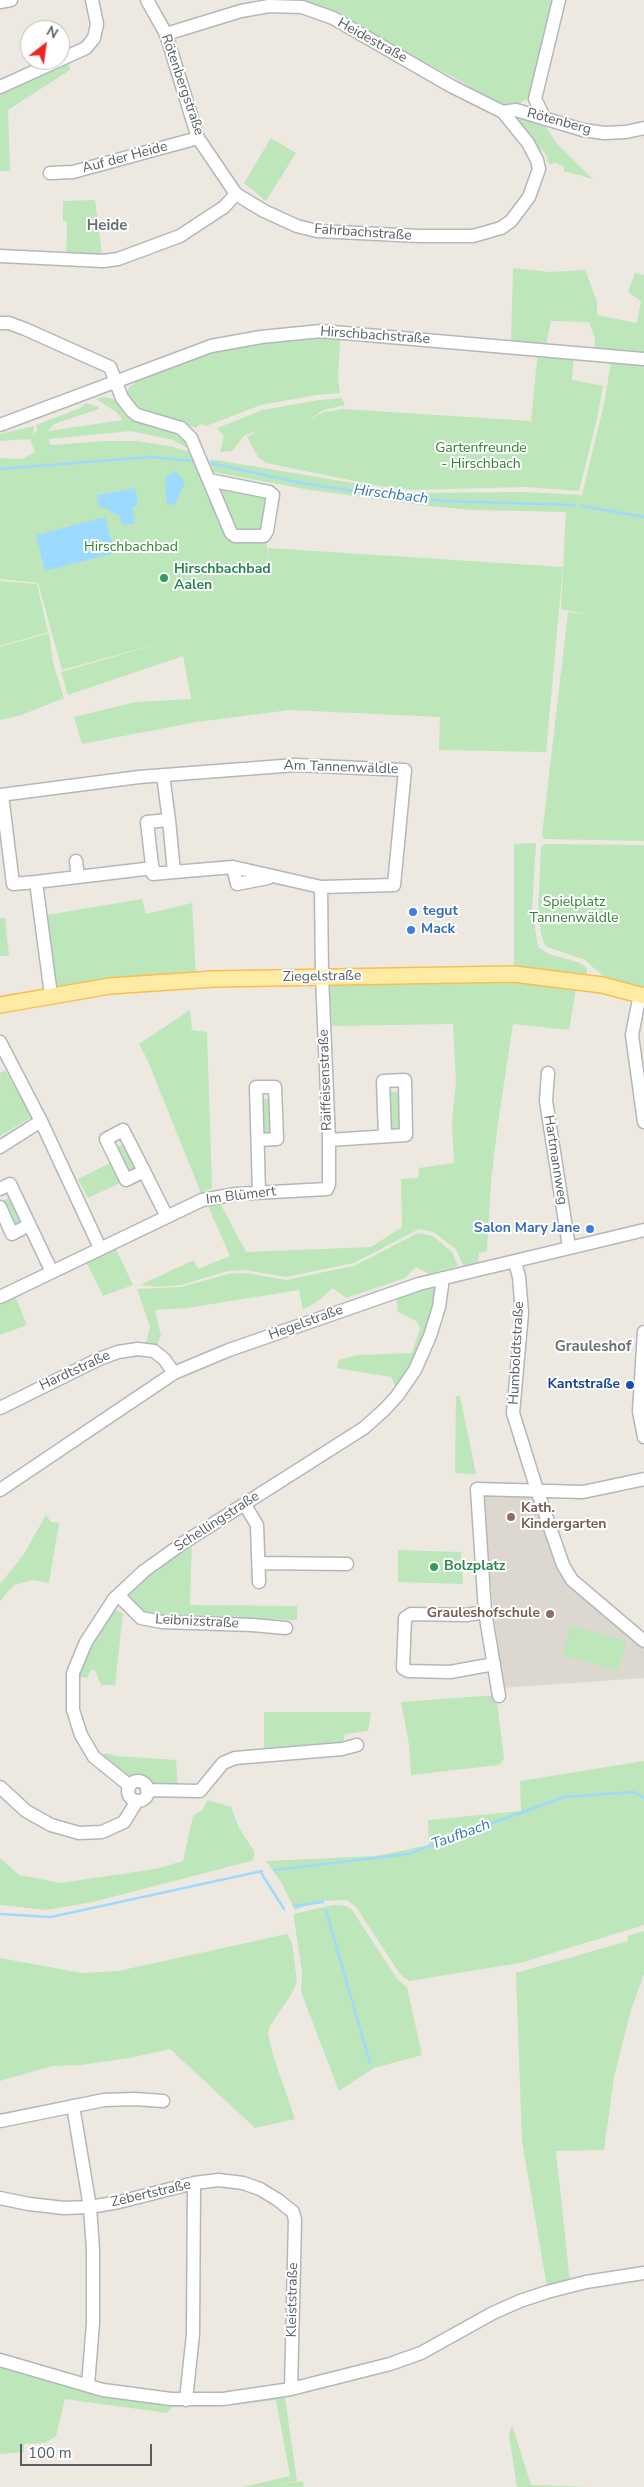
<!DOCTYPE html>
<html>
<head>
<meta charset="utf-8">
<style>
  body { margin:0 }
  #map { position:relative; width:644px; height:2487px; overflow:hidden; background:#ede9e0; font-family:"Nunito Sans",sans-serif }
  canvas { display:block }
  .north { position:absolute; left:20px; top:20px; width:50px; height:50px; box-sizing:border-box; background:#fff; border:1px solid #bdbfc0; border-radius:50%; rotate:30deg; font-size:14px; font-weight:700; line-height:20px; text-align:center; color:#595e62 }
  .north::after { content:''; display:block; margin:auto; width:18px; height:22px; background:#f12622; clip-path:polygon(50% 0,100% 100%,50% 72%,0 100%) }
  .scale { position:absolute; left:20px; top:2444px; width:132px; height:22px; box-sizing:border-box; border:2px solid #595e62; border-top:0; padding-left:6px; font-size:15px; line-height:18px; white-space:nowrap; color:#595e62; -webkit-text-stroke:4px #fff; paint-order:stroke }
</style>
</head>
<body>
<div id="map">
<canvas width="644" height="2487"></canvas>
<div class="north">N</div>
<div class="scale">100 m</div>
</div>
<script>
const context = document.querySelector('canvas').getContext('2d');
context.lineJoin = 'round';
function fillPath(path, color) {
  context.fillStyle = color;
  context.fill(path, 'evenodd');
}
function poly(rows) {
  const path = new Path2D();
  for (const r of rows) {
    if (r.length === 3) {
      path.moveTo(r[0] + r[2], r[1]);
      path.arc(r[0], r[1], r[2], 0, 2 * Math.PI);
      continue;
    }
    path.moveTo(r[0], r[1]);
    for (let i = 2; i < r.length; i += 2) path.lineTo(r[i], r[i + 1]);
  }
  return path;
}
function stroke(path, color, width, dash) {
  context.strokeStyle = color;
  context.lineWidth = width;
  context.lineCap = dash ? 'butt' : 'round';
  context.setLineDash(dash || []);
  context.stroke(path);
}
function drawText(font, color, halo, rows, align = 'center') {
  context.font = font + ' "Nunito Sans",sans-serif';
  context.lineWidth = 4;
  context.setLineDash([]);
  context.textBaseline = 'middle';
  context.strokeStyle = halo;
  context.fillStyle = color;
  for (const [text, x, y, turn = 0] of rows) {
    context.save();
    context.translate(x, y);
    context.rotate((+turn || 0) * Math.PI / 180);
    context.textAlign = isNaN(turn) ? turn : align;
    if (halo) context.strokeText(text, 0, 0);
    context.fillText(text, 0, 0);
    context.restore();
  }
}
fillPath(poly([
  [481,1492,534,1493,560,1566,644,1645,644,1678,502,1688]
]), '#ddd8cf');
fillPath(poly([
  [299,0,558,0,532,96,515,106,500,103,489,98,455,78,346,22,302,4],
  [68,58,70,70,8,110,10,171,0,171,0,87],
  [515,114,543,122,557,144,593,179,564,171,564,167,554,162,551,165,546,160,548,158,542,149,540,150],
  [271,138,296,153,266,201,244,183],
  [95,200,103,261,66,260,67,221,63,221,63,201],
  [513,268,550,272,585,270,597,301,597,315,637,323,641,301,628,292,635,273,644,275,644,841,544,839,542,835,568,612,590,615,561,609,566,512,472,510,429,506,310,490,213,472,210,459,412,493,526,492,582,495,604,404,612,356,595,354,595,339,589,322,551,321,545,350,574,352,572,380,603,386,597,419,579,491,525,487,412,490,379,486,266,463,258,457,247,437,259,430,245,435,232,451,220,452,224,436,217,428,263,410,319,400,342,398,345,405,324,410,308,420,324,412,343,409,531,421,538,350,511,347],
  [322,337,340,338,338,377,340,393,316,395,261,405,206,426,201,424,195,428,176,420,146,413,136,406,127,392,129,387,139,380,220,350,239,345],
  [104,397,114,399,129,416,138,422,172,433,184,439,191,447,185,447,173,440,131,431,49,439,50,445,107,441,136,441,170,446,196,454,197,459,208,459,211,473,274,485,266,543,270,560,268,548,563,567,546,752,439,750,440,717,290,710,196,722,82,744,74,717,136,702,191,699,183,656,68,695,61,672,175,639,62,670,38,583,0,579,0,458,22,459,35,452,30,439,0,441,0,434,34,426,33,435,37,430,36,425,80,408,86,403,99,407,99,409,54,424,48,431,123,420,116,412,96,399],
  [0,581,37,584,48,632,0,646],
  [49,633,53,663,64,698,19,716,0,720,0,647],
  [536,843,532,910,538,947,549,954,580,963,587,968,587,976,514,967,514,844],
  [544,844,644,845,644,990,606,979,585,960,545,946,541,933,538,910,541,848],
  [142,899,146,914,192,903,196,976,131,979,53,988,47,915],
  [0,918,5,918,9,956,0,956],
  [470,981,521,982,576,989,569,1030,513,1024,498,1123,491,1181,487,1251,479,1253,478,1266,465,1269,456,1249,433,1232,419,1229,354,1263,286,1277,245,1270,228,1271,181,1285,160,1287,140,1285,194,1260,198,1269,230,1256,207,1204,220,1203,246,1252,371,1247,402,1227,401,1179,418,1178,419,1168,454,1163,452,1122,456,1082,453,1024,332,1026,329,986],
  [190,1010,192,1030,207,1032,212,1188,201,1193,147,1059,139,1044],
  [5,1070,32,1117,0,1136,0,1073],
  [388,1092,402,1092,403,1129,389,1130],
  [260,1099,273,1099,274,1136,261,1136],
  [128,1142,142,1170,127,1178,113,1149],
  [114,1161,124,1181,88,1198,78,1179],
  [14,1195,27,1224,13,1231,0,1202],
  [418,1233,433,1236,452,1252,458,1266,429,1274,416,1267,405,1278,346,1298,333,1288,318,1301,303,1310,299,1290,187,1308,155,1310,161,1336,155,1350,145,1347,150,1327,137,1289,181,1287,228,1274,245,1273,287,1280,324,1272,354,1266],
  [114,1245,133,1285,103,1296,84,1258],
  [436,1285,433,1309,426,1335,410,1368,396,1388,391,1377,337,1368,339,1360,358,1355,412,1353,420,1328,416,1321,398,1312,396,1295],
  [14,1293,27,1325,0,1335,0,1298],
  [456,1396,460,1396,476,1474,455,1473],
  [46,1515,51,1522,59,1523,49,1583,32,1580,14,1585,0,1601,0,1582,1,1583,24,1554],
  [192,1537,190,1605,297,1606,297,1620,267,1619,266,1626,141,1618,118,1595],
  [398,1550,461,1552,463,1584,398,1582],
  [112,1607,123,1614,115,1685,101,1685,96,1672,92,1669,87,1678,76,1676,87,1644],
  [570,1625,627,1641,618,1671,562,1655],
  [496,1695,504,1759,499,1765,411,1775,409,1745,401,1702],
  [264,1712,371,1712,368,1731,345,1734,342,1747,264,1752],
  [105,1753,116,1756,176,1760,178,1789,150,1788,146,1782,138,1780,131,1782,101,1759],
  [644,1761,644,1925,520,1963,409,1981,400,1974,356,1907,347,1900,318,1901,295,1910,281,1882,266,1861,376,1856,429,1845,428,1820,521,1811,520,1781],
  [208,1800,231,1807,239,1828,254,1851,254,1858,251,1861,93,1902,46,1910,0,1905,0,1858,19,1875,61,1883,155,1869,183,1861,193,1816,202,1810],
  [333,1905,346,1906,352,1910,398,1980,407,1987,422,2055,374,2068,339,2091,301,1992,302,1972,294,1919,294,1914],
  [644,1931,644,1974,631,2010,614,2077,604,2150,556,2151,570,2282,547,2287,522,2141,516,1973,628,1941,627,1936],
  [287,1934,292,1943,297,1982,292,1993,270,2026,268,2033,273,2055,295,2119,255,2128,170,2049,130,2058,80,2065,52,2066,0,2081,0,1958,82,1973,118,1971],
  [0,2361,172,2401,284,2391,297,2481,280,2485,303,2481,304,2487,243,2487,290,2476,276,2400,222,2406,172,2407,167,2413,65,2399,56,2436,45,2443,24,2444,24,2452,0,2454],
  [512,2425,531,2485,589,2487,517,2487,509,2434]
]), '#bde6bb');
fillPath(poly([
  [175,471,185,482,175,505,167,504,165,478],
  [135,488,138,505,132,507,135,523,122,525,119,515,99,506,97,495],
  [105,517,115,553,45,571,36,535]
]), '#9edaff');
stroke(poly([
  [210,463,306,484,361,492,443,501,574,505],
  [0,469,149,457,194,461],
  [582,506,644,517],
  [274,1870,408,1854,564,1797,634,1792,644,1798],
  [260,1871,284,1909],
  [294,1906,323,1902],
  [326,1910,370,2063],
  [0,1914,51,1917,262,1871]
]), '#9edaff', 2.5);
const minor = poly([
  [147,0,166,34,198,138,236,194,264,211,297,226,317,231,420,236,473,236,501,228,511,221,529,197,539,169,537,160,528,143,503,112,451,86,333,18,302,7,269,6,241,11,166,34],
  [0,2,11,0],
  [0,87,86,48,94,38,97,24,92,0],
  [503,112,516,110,583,130,604,133,626,132,644,128],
  [545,119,535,99,559,0],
  [50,173,73,172,198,138],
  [0,256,103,261,118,259,180,236,224,207,236,194],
  [0,323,9,323,25,329,110,367,122,398,132,411,137,415,181,428,191,438,231,533,235,536,264,536,267,531,273,495,269,492,209,480],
  [0,425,211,346,261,337,321,331,644,359],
  [163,775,169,820,174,872,153,874,147,822,169,820],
  [0,795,139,777,296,765,405,770,394,885,321,887,322,977,329,1140,329,1184,327,1189,236,1194,202,1200,0,1297],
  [2,795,13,884,36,882,51,995],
  [76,861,78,877],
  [233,867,237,884,268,878],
  [174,872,233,867,321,887],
  [36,882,153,868],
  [640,994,632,1035,644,1122],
  [0,1042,41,1121,100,1248],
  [548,1073,546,1101,569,1247],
  [258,1140,277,1139,275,1087,256,1087,259,1192],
  [329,1140,406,1135,405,1080,383,1081,385,1136],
  [0,1147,41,1121],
  [144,1171,126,1180,106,1139,123,1130,144,1171,167,1217],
  [0,1189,10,1184,52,1272],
  [0,1207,12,1234,29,1225],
  [515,1262,519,1277,522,1313,513,1413,537,1490,563,1565,572,1580,644,1641],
  [644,1332,639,1411,644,1437],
  [0,1408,99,1359,118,1352,138,1349,154,1351,164,1359,174,1373],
  [0,1490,174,1373,229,1350,419,1284,644,1230],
  [245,1505,257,1525,259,1582],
  [260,1563,347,1564],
  [118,1595,141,1618,162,1622,252,1625,286,1628],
  [485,1612,466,1615,411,1614,405,1618,403,1668,408,1671,450,1672,494,1664],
  [499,1696,485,1612,477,1489,583,1492,644,1479],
  [138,1791,10],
  [130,1786,94,1757,81,1735,73,1710,73,1673,86,1642,114,1599,144,1571,183,1543,364,1428,384,1410,397,1396,415,1370,430,1336,439,1307,443,1278],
  [0,1787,26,1811,51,1825,79,1833,102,1832,124,1822,137,1801],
  [147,1790,200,1791,223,1763,235,1758,342,1749,357,1745],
  [73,2106,90,2207,93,2250,93,2323,88,2385],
  [0,2121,104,2100,135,2099,163,2101],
  [0,2198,29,2204,64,2208,90,2207,119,2202,194,2183,219,2180,243,2183,260,2189,278,2200,293,2212,295,2220,291,2389],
  [0,2360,103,2390,171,2399,223,2399,291,2389,390,2364,421,2353,493,2313,520,2301,547,2292,586,2282,644,2273],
  [186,2400,193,2334,194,2183]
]);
const major = poly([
  [0,1005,110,986,213,979,514,974,602,985,644,996]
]);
stroke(minor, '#b3b7bc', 15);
stroke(major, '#f8bf4e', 18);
stroke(minor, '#fff', 12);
stroke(major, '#ffeba3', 15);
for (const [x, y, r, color] of [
  [164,578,5,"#2e9e5b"],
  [413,912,5,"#3f7fe0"],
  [411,930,5,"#3f7fe0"],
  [590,1229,5,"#3f7fe0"],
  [630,1385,5,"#1a4fb4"],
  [511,1517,5,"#8d6e63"],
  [434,1567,5,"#2e9e5b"],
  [550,1614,5,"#8d6e63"]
]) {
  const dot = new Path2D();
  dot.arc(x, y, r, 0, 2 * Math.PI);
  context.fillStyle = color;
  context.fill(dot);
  stroke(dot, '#fff', 2);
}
drawText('14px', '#595e62', '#fff', [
  ["Heidestraße",372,41,29],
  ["Rötenbergstraße",182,85,71],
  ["Rötenberg",559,122,15],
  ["Auf der Heide",125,158,-15],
  ["Fahrbachstraße",363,233,4],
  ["Hirschbachstraße",375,336,4],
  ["Am Tannenwäldle",341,768,2],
  ["Ziegelstraße",322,977,-1],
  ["Raiffeisenstraße",326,1080,-92],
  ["Hartmannweg",555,1160,81],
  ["Im Blümert",241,1196,-7],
  ["Hegelstraße",306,1323,-20],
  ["Humboldtstraße",517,1353,-87],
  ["Hardtstraße",75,1371,-25],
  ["Schellingstraße",217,1522,-33],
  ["Leibnizstraße",197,1622,3],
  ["Zebertstraße",151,2194,-13],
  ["Kleiststraße",293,2300,-89]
]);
drawText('14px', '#30832f', '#fff', [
  ["Gartenfreunde",481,449],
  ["- Hirschbach",481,465],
  ["Hirschbachbad",131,548],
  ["Spielplatz",574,903],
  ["Tannenwäldle",574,919]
]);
drawText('bold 14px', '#27864d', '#fff', [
  ["Hirschbachbad",174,570],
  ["Aalen",174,586],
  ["Bolzplatz",444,1567]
], 'left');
drawText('bold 14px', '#366cbe', '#fff', [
  ["tegut",423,912],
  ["Mack",421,930],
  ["Salon Mary Jane",580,1229,"right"]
], 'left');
drawText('bold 14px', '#164399', '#fff', [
  ["Kantstraße",620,1385]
], 'right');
drawText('bold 14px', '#785e54', '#fff', [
  ["Kath.",521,1509],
  ["Kindergarten",521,1525],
  ["Grauleshofschule",540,1614,"right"]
], 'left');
drawText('bold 15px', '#6a7074', '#fff', [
  ["Heide",107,226],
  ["Grauleshof",593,1347]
]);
drawText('italic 15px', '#3576ad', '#fff', [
  ["Hirschbach",391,495,7],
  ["Taufbach",461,1835,-20]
]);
</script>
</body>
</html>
